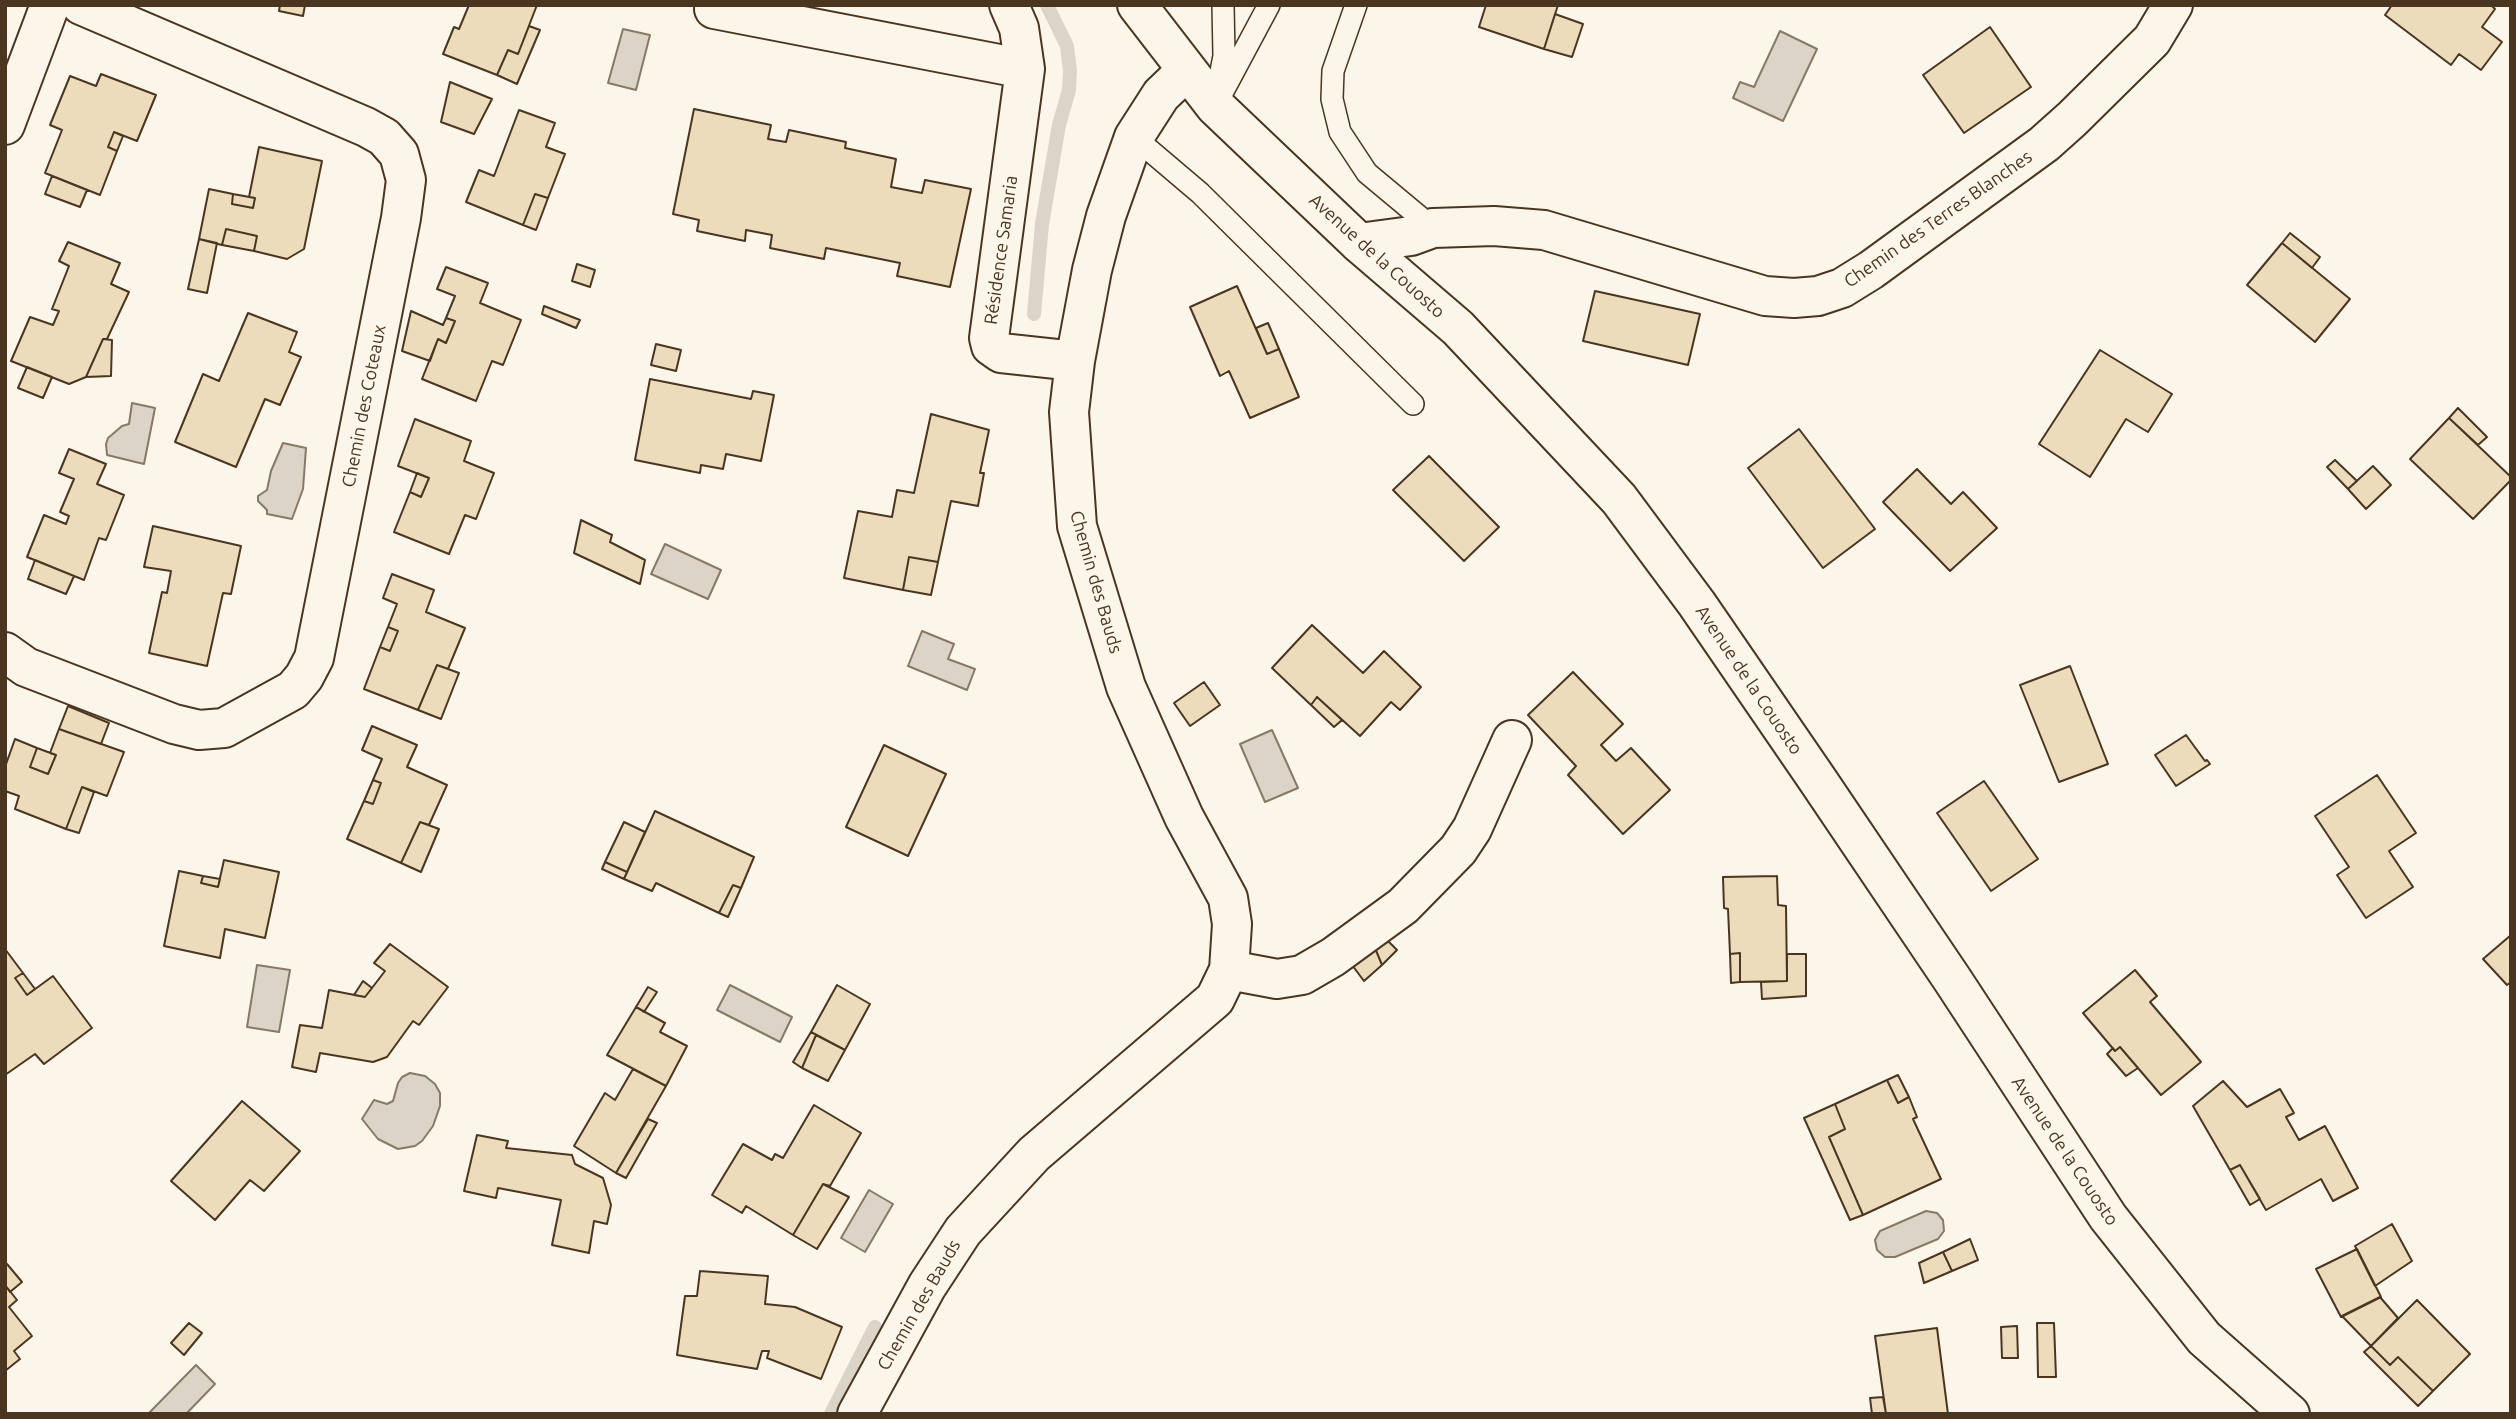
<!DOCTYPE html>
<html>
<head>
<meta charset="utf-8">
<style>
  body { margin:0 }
  #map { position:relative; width:2516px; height:1419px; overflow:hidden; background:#fbf6e9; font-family:Ubuntu,sans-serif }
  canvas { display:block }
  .frame { position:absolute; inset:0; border:7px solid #4a3520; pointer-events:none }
</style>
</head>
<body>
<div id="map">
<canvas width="2516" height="1419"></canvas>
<div class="frame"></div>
</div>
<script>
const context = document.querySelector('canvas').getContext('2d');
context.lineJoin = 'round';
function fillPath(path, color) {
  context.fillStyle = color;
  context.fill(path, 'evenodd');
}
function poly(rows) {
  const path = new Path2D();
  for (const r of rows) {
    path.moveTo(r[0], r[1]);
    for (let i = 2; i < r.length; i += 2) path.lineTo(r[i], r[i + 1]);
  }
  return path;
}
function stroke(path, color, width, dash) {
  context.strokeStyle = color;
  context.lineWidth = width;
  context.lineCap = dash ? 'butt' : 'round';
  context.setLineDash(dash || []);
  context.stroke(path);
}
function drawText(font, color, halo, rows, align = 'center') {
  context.font = font + ' Ubuntu,sans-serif';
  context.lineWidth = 5;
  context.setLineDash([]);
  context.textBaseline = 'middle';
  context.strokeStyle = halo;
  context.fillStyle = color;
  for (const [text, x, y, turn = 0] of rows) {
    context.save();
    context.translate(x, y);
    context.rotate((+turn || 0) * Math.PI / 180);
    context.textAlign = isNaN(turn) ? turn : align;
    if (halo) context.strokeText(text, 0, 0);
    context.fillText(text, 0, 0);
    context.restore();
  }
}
const water = poly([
  [623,29,650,35,636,90,608,83,623,29],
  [1780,31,1817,49,1783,121,1733,98,1740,82,1754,87,1780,31],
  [132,403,155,408,144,464,107,455,106,444,108,438,122,426,129,424,132,403],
  [283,443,306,448,303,489,292,519,267,514,267,510,258,501,258,496,267,490,271,471,283,443],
  [665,544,721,570,708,599,651,574,665,544],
  [922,631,954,644,948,659,975,669,967,690,908,666,922,631],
  [1272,730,1298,788,1265,802,1240,744,1272,730],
  [257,965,290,970,279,1032,247,1027,257,965],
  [730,985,792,1017,780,1042,717,1010,730,985],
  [410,1073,425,1076,435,1084,440,1093,440,1106,433,1126,422,1141,415,1146,398,1149,378,1139,362,1119,374,1100,387,1104,393,1101,398,1083,402,1077,410,1073],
  [869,1190,893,1204,865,1252,841,1238,869,1190],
  [1926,1211,1937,1213,1943,1220,1944,1231,1938,1239,1895,1257,1885,1257,1877,1250,1875,1240,1880,1231,1926,1211],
  [196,1365,215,1384,186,1414,148,1414,196,1365]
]);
fillPath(water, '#dcd4c6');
stroke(water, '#887966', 2);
stroke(poly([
  [1034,314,1042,224,1059,125,1069,90,1070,71,1067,46,1047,5],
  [831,1414,875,1327]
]), '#dcd4c6', 14);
const building = poly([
  [280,5,305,5,303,16,279,11,280,5],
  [469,5,537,5,518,54,508,50,497,75,443,54,454,27,459,29,469,5],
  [1486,5,1558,5,1544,49,1479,27,1486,5],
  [2392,5,2491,5,2495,9,2482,27,2502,42,2481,70,2459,54,2451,65,2385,15,2392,5],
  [1555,14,1583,24,1572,57,1544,49,1555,14],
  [529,26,540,30,517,84,497,75,508,50,518,54,529,26],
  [1990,27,2031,87,1964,133,1923,75,1990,27],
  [101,74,156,95,137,141,114,132,108,147,117,151,100,195,45,173,62,130,50,125,70,76,96,86,101,74],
  [450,82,492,99,474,134,441,122,450,82],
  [694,109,771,125,768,139,786,142,789,130,846,142,845,148,896,159,891,187,922,193,925,180,971,189,950,287,897,276,900,263,826,248,824,259,770,248,772,235,746,230,745,241,697,231,699,220,673,214,694,109],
  [519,110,555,123,546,147,565,154,548,198,535,194,523,225,466,202,479,170,494,176,519,110],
  [114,132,123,136,117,151,108,147,114,132],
  [259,147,322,161,304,249,287,259,254,251,257,236,226,229,222,245,199,239,209,189,233,194,232,204,253,208,255,198,249,197,259,147],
  [52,176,87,190,80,207,45,194,52,176],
  [233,194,255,198,253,208,232,204,233,194],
  [535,194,548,198,536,230,523,225,535,194],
  [226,229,257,236,254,251,222,245,226,229],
  [2290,233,2320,257,2312,268,2282,243,2290,233],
  [199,239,217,243,207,293,188,289,199,239],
  [68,242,120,263,111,284,129,292,107,339,103,339,86,377,69,384,11,361,30,317,53,325,59,311,52,309,69,266,59,261,68,242],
  [2282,243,2350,299,2315,342,2247,285,2282,243],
  [577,264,595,270,590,287,572,281,577,264],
  [446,267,488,283,480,303,521,320,503,365,492,361,476,401,422,379,438,339,446,343,455,321,446,318,455,296,437,289,446,267],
  [1237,286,1267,354,1279,349,1299,397,1250,418,1229,371,1220,376,1190,307,1237,286],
  [1595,291,1700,314,1688,365,1583,341,1595,291],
  [544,306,580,320,576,328,542,314,544,306],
  [411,311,443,325,446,318,455,321,446,343,438,339,430,361,402,351,411,311],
  [248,313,297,332,289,352,301,357,280,405,265,399,236,467,175,442,203,374,219,381,248,313],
  [1268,323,1279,349,1267,354,1256,328,1268,323],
  [103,339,112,340,111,376,86,377,103,339],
  [656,344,681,350,676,371,651,365,656,344],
  [2100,350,2172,394,2148,432,2126,419,2090,477,2039,444,2100,350],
  [27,367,52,377,43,398,18,388,27,367],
  [650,379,751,399,753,391,774,395,761,461,726,454,723,469,701,465,700,473,635,460,650,379],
  [2458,408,2487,437,2478,445,2449,418,2458,408],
  [931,414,989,430,980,473,984,473,978,506,951,501,938,562,909,557,903,590,844,578,858,511,892,517,897,490,914,493,931,414],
  [2449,418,2511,477,2511,480,2473,519,2410,459,2449,418],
  [415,419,471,441,464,461,494,473,476,519,465,515,449,554,394,532,410,492,421,497,429,478,398,466,415,419],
  [1799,429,1875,529,1823,568,1748,468,1799,429],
  [69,449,106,464,97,484,124,495,106,540,99,538,84,580,27,557,44,515,66,524,69,516,60,512,74,479,59,473,69,449],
  [1429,456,1499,527,1464,561,1393,490,1429,456],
  [2335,460,2357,481,2348,489,2327,467,2335,460],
  [2373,466,2391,485,2366,509,2348,489,2373,466],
  [1917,469,1951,504,1963,492,1997,528,1950,571,1883,502,1917,469],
  [417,473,429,478,421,497,410,492,417,473],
  [581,520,612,535,610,542,645,560,640,584,574,553,581,520],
  [153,526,241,546,231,594,223,593,207,666,149,653,162,592,167,593,171,571,144,567,153,526],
  [909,557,938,562,931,595,903,590,909,557],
  [35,560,74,576,66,594,28,579,35,560],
  [392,574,434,590,426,612,465,628,448,669,437,665,418,710,364,689,380,647,390,651,398,631,388,627,397,604,383,598,392,574],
  [1312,625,1363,673,1384,651,1421,687,1400,710,1391,702,1360,736,1317,697,1311,705,1272,668,1312,625],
  [388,627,398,631,390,651,380,647,388,627],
  [437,665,459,673,441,719,418,710,437,665],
  [2070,666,2108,764,2059,782,2020,685,2070,666],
  [1573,672,1623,724,1601,745,1616,761,1631,748,1670,790,1623,834,1568,775,1576,766,1528,715,1573,672],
  [1204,682,1220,705,1190,726,1174,703,1204,682],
  [1317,697,1342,720,1334,727,1311,705,1317,697],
  [68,706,109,723,101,744,59,729,68,706],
  [372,726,417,745,407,767,447,785,429,825,420,822,401,863,347,839,364,801,373,804,381,783,373,780,382,759,362,750,372,726],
  [59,729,124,752,107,796,82,787,66,829,15,809,19,796,5,791,5,767,15,739,37,748,30,767,48,774,56,755,50,753,59,729],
  [2186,735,2205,761,2207,760,2210,764,2176,786,2155,755,2186,735],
  [884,745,946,774,908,856,846,827,884,745],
  [37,748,56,755,48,774,30,767,37,748],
  [2377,775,2416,833,2389,851,2413,887,2366,918,2337,875,2349,867,2315,816,2377,775],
  [373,780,381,783,373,804,364,801,373,780],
  [1984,781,2038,859,1991,891,1937,813,1984,781],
  [82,787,94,792,79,833,66,829,82,787],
  [655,811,754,857,741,888,733,885,719,913,656,883,652,891,624,879,655,811],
  [420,822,439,829,421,872,401,863,420,822],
  [624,822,645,832,627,872,605,862,624,822],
  [224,860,279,872,265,938,225,929,220,958,164,946,179,871,203,876,201,883,218,887,224,860],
  [605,862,627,872,624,879,602,869,605,862],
  [203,876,220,879,218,887,201,883,203,876],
  [1777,876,1778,905,1786,906,1787,981,1740,982,1740,953,1730,954,1728,909,1724,908,1723,877,1777,876],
  [733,885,741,888,728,917,719,913,733,885],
  [2511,935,2511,982,2507,985,2483,959,2511,935],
  [1383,936,1397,950,1382,965,1375,948,1383,936],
  [390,944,448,987,419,1025,413,1021,387,1057,373,1062,320,1053,316,1072,292,1067,300,1025,322,1028,329,990,365,997,385,971,374,963,390,944],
  [1375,948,1382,965,1364,981,1352,965,1375,948],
  [5,949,23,973,15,978,27,995,53,976,92,1028,44,1064,35,1054,5,1075,5,949],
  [1740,953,1740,982,1731,983,1730,954,1740,953],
  [1787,954,1806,954,1806,996,1762,999,1761,982,1787,981,1787,954],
  [2135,970,2157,996,2150,1002,2201,1062,2161,1095,2120,1047,2115,1051,2083,1013,2135,970],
  [23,973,35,989,27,995,15,978,23,973],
  [363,981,372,988,365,997,354,995,363,981],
  [837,985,870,1004,845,1050,811,1032,837,985],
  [648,987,657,992,644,1012,636,1007,648,987],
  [636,1007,665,1023,660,1032,687,1046,666,1086,607,1055,636,1007],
  [811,1032,816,1035,802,1068,793,1062,811,1032],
  [816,1035,845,1050,828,1081,802,1068,816,1035],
  [2120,1047,2138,1068,2126,1076,2107,1054,2113,1048,2115,1051,2120,1047],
  [633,1069,666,1086,616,1173,574,1146,605,1093,615,1100,633,1069],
  [1898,1075,1909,1097,1898,1103,1887,1080,1898,1075],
  [1887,1080,1898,1103,1909,1097,1917,1117,1913,1119,1941,1179,1863,1215,1829,1137,1845,1129,1835,1104,1887,1080],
  [2223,1081,2247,1107,2280,1089,2294,1113,2286,1117,2299,1140,2325,1126,2358,1188,2333,1201,2321,1179,2266,1210,2240,1165,2230,1170,2193,1106,2223,1081],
  [242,1101,300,1151,264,1191,250,1180,215,1220,171,1181,242,1101],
  [1835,1104,1845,1129,1829,1137,1863,1215,1850,1220,1804,1118,1835,1104],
  [814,1105,861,1133,830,1186,823,1184,793,1235,746,1206,742,1213,712,1195,743,1144,772,1160,775,1154,783,1158,814,1105],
  [648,1119,657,1123,626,1178,616,1173,648,1119],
  [477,1135,508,1141,506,1148,572,1155,575,1164,603,1178,611,1205,607,1224,594,1221,589,1253,552,1245,561,1200,498,1188,496,1198,464,1191,477,1135],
  [2240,1165,2260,1199,2250,1205,2230,1170,2240,1165],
  [823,1184,849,1197,817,1249,793,1235,823,1184],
  [2392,1224,2412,1261,2375,1286,2355,1246,2392,1224],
  [1970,1239,1978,1260,1952,1271,1943,1252,1970,1239],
  [2357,1249,2381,1297,2341,1317,2316,1269,2357,1249],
  [1943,1252,1952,1271,1924,1283,1919,1263,1943,1252],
  [7,1264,22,1282,10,1292,5,1285,5,1265,7,1264],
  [700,1271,768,1276,765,1304,795,1307,842,1327,821,1379,767,1358,769,1351,762,1351,757,1369,677,1355,685,1296,697,1296,700,1271],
  [5,1285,17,1300,9,1307,32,1336,14,1351,20,1359,5,1371,5,1285],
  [2380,1297,2398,1318,2371,1346,2342,1316,2380,1297],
  [2417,1300,2470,1354,2433,1391,2398,1357,2390,1365,2371,1346,2417,1300],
  [189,1323,202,1333,184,1355,171,1343,189,1323],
  [2037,1323,2054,1323,2056,1377,2038,1377,2037,1323],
  [2017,1326,2018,1358,2002,1358,2001,1327,2017,1326],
  [1937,1328,1948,1414,1886,1414,1875,1336,1937,1328],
  [2371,1346,2390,1365,2398,1357,2433,1391,2418,1406,2364,1352,2371,1346],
  [1883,1397,1886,1414,1872,1414,1870,1398,1883,1397]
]);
fillPath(building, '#ecdcbc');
stroke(building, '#4a3520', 2);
const lane = poly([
  [1356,5,1333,71,1332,99,1340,132,1367,173,1433,228],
  [1218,87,1224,56,1223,5],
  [1215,106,1269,5],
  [1134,137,1200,193,1413,404]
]);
const street = poly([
  [1009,5,1019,28,1025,69,989,338,991,346,1001,353,1075,361],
  [714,9,1025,69],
  [5,125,50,5],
  [1359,243,1411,236,1433,228,1494,226,1544,230,1765,296,1794,298,1818,296,1842,288,1871,270,2044,144,2072,119,2152,40,2173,5],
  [5,652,26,667,174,724,199,730,224,728,293,690,304,677,314,658,401,218,406,180,399,154,384,137,366,127,81,5],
  [1229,970,1277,979,1302,975,1333,957,1403,906,1458,850,1472,829,1512,740],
  [857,1414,927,1286,963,1231,1034,1154,1215,999,1229,970,1232,924,1228,898,1184,817,1126,687,1077,526,1069,412,1075,361,1092,270,1106,216,1134,137,1161,95,1186,71]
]);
const secondary = poly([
  [1137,5,1215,106,1359,243,1458,328,1619,499,1697,604,1817,779,1952,979,2108,1217,2204,1338,2290,1414]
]);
stroke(lane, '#4a3520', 24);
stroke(street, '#4a3520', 42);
stroke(secondary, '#4a3520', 42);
stroke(lane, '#fbf6e9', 21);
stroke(street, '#fbf6e9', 38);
stroke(secondary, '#fbf6e9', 38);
drawText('18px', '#4a3520', '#fbf6e9', [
  ["Chemin des Terres Blanches",1938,219,-35],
  ["Résidence Samaria",1001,250,-82],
  ["Avenue de la Couosto",1377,256,42],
  ["Chemin des Coteaux",364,406,-79],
  ["Chemin des Bauds",1096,582,74],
  ["Avenue de la Couosto",1749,680,56],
  ["Avenue de la Couosto",2065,1151,56],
  ["Chemin des Bauds",919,1305,-60]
]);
</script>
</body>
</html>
